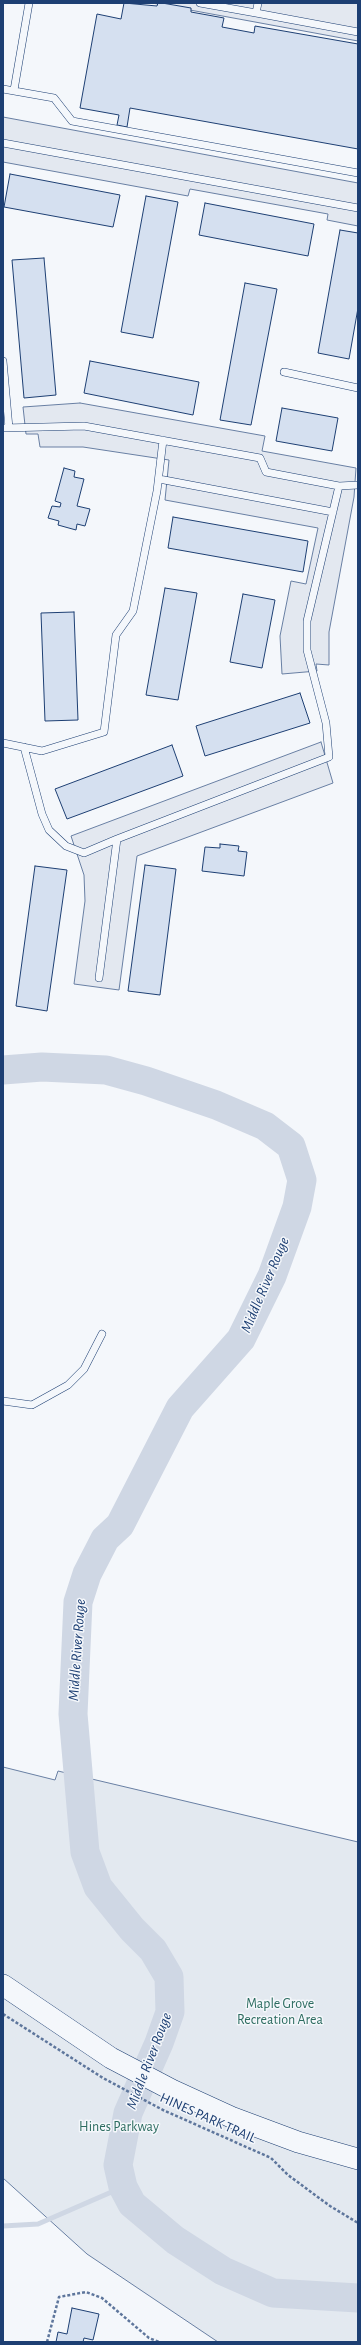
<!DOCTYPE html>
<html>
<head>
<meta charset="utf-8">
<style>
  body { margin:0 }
  #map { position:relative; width:361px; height:2345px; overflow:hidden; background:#f4f7fb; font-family:"Alegreya Sans",sans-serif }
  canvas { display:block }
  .frame { position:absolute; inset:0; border:4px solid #1d3f73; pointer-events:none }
</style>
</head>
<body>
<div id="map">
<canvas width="361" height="2345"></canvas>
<div class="frame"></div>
</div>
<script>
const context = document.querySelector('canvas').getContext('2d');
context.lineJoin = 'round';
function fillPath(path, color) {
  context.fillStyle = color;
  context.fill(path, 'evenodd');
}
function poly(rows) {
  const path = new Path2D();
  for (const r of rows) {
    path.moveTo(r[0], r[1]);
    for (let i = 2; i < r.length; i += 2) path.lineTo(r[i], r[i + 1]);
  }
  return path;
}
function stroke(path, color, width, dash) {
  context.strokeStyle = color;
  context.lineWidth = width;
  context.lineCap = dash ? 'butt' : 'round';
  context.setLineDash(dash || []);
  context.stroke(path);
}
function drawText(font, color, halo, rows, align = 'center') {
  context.font = font + ' "Alegreya Sans",sans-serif';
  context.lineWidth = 3;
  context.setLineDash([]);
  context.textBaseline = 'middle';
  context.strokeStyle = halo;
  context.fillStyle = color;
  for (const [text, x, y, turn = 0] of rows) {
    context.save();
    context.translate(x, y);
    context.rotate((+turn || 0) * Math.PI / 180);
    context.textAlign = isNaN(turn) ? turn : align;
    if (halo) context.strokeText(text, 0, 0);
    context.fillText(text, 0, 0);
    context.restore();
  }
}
const green = poly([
  [3,1767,55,1780,58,1771,358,1842,358,2342,218,2342,87,2254,3,2178,3,1767]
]);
fillPath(green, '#e3e9f0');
stroke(green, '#687fa3', 1);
const parking = poly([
  [152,3,358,3,358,41,152,3],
  [3,117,358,183,358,226,327,220,328,214,190,189,188,196,3,162,3,117],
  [80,403,265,436,262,451,356,468,354,497,329,632,329,665,316,664,317,671,282,674,280,636,291,581,306,584,318,528,165,500,169,460,83,447,40,447,38,434,26,434,23,407,80,403],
  [321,742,333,783,137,856,119,990,74,984,85,901,84,875,71,836,321,742]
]);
fillPath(parking, '#e3e8f0');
stroke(parking, '#687fa3', 1);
stroke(poly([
  [3,2226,38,2224,123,2187]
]), '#cfd7e4', 5);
stroke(poly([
  [3,1070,42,1067,106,1070,146,1081,216,1105,265,1126,291,1146,302,1180,297,1207,272,1276,241,1339,180,1408,120,1525,105,1539,87,1574,78,1602,73,1714,85,1852,98,1887,132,1929,153,1950,169,1977,170,2012,159,2043,128,2113,118,2165,123,2187,132,2204,175,2240,223,2271,273,2293,358,2298]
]), '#cfd7e4', 29);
const building = poly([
  [124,3,157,6,158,3,162,3,191,8,191,12,224,18,222,27,254,33,255,26,358,44,358,149,130,108,127,127,117,125,119,115,80,108,97,14,121,19,124,3],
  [10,174,120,195,113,227,4,207,10,174],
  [146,196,178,202,153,338,121,332,146,196],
  [205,203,314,224,308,256,199,235,205,203],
  [340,230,358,233,358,308,349,359,318,353,340,230],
  [44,258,56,395,24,398,12,260,44,258],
  [245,283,277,289,251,425,220,420,245,283],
  [90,361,199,382,193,415,84,393,90,361],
  [282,408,338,418,332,451,276,441,282,408],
  [64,468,75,471,74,477,84,479,77,506,90,509,85,526,77,524,76,530,58,525,59,521,48,518,52,506,60,507,61,503,55,501,64,468],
  [173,517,308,541,303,572,168,548,173,517],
  [165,588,197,593,178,700,146,695,165,588],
  [243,594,275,600,262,668,230,662,243,594],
  [74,612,78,720,45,721,41,613,74,612],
  [300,693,310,723,205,756,196,726,300,693],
  [172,745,183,776,67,819,55,789,172,745],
  [220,844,239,846,238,851,247,852,244,876,202,871,205,847,220,848,220,844],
  [145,865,176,869,160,995,128,991,145,865],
  [35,866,67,870,47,1011,16,1006,35,866],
  [72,2308,99,2314,93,2340,84,2338,83,2342,56,2342,58,2332,67,2334,72,2308]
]);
fillPath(building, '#d5e0f0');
stroke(building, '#1d3f73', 1);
const lane = poly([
  [200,3,256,13,258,3],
  [256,13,358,32],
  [3,89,54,98,72,121,358,173],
  [14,90,29,3],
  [3,143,358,208],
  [3,361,9,428],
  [284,372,358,388],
  [3,428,84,426,260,458,266,472,339,486,307,621,307,650,326,723,329,757,117,839,99,978],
  [159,479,333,512],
  [339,486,358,485],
  [3,743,42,751,104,732,116,635,133,611,157,491,163,440],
  [24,747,42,814,49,830,66,846,84,853,117,839],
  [3,1401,32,1405,68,1385,84,1369,102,1334]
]);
const secondary = poly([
  [3,1985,111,2058,172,2090,231,2117,298,2142,358,2159]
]);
stroke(lane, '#1d3f73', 8);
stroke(secondary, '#1d3f73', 22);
stroke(poly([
  [3,2014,103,2078,163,2110,271,2158,288,2175,330,2206,358,2223],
  [47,2342,59,2297,86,2292,102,2298,149,2338,159,2342]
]), '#5e769c', 2.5, [3, 2]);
stroke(lane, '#f4f7fb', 7);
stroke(secondary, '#f4f7fb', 21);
drawText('14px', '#2c6c60', '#f4f7fb', [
  ["Maple Grove",280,2004],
  ["Recreation Area",280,2020],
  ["Hines Parkway",119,2127]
]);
drawText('14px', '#1d3f73', '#f4f7fb', [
  ["HINES PARK TRAIL",208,2118,24]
]);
drawText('italic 15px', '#1d3f73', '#f4f7fb', [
  ["Middle River Rouge",265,1285,-67],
  ["Middle River Rouge",77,1650,-86],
  ["Middle River Rouge",149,2061,-69]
]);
</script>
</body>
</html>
